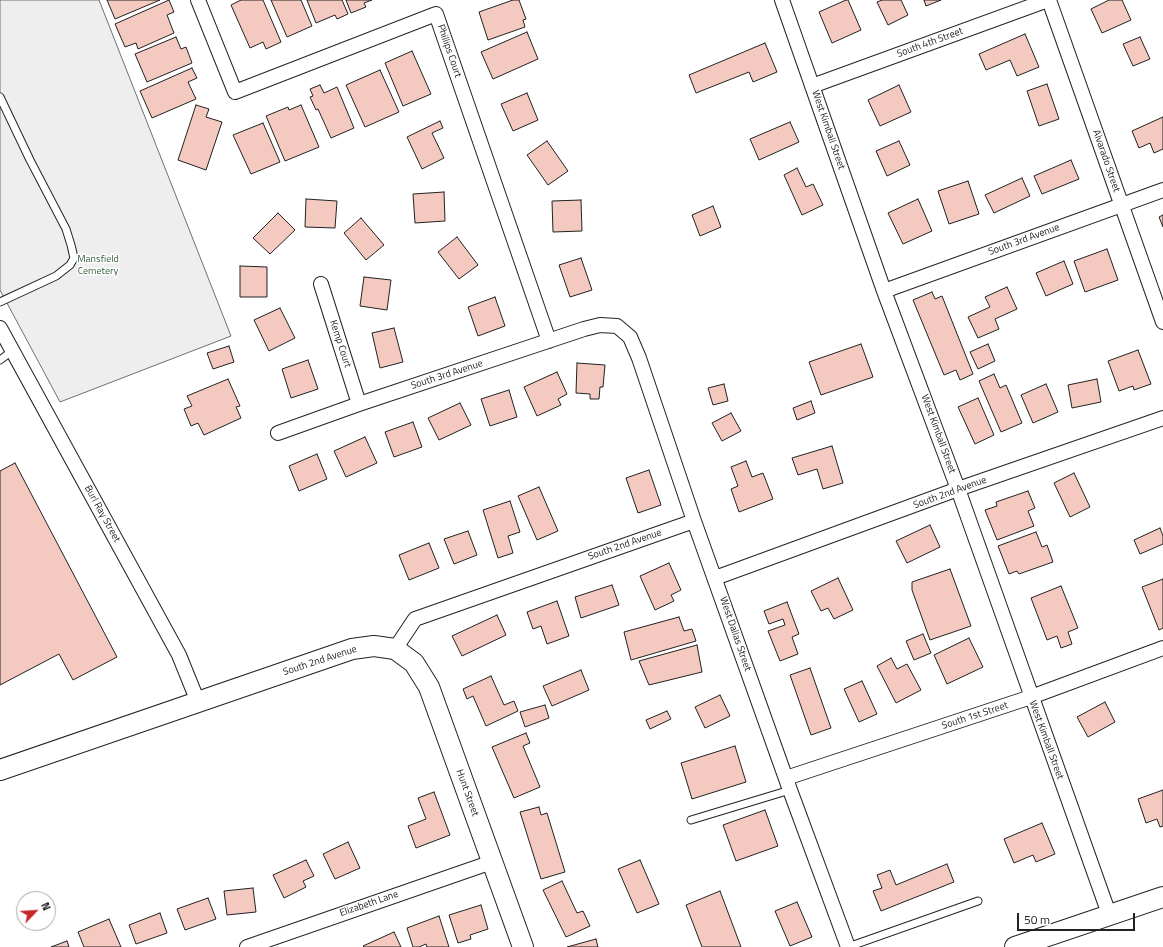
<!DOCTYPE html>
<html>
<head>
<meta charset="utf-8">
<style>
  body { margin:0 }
  #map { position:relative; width:1163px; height:947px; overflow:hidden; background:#fff; font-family:"Titillium Web",sans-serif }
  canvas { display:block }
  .north { position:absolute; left:16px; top:891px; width:40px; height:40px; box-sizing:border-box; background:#fff; border:1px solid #a7a7a7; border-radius:50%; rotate:65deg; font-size:11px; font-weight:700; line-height:16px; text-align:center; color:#222 }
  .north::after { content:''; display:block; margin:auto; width:14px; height:18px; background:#c62828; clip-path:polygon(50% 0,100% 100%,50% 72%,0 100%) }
  .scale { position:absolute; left:1017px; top:913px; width:118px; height:18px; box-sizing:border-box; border:2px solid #222; border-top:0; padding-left:5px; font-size:12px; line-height:14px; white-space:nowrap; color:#222; -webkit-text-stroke:3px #fff; paint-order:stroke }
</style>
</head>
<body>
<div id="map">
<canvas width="1163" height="947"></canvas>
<div class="north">N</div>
<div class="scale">50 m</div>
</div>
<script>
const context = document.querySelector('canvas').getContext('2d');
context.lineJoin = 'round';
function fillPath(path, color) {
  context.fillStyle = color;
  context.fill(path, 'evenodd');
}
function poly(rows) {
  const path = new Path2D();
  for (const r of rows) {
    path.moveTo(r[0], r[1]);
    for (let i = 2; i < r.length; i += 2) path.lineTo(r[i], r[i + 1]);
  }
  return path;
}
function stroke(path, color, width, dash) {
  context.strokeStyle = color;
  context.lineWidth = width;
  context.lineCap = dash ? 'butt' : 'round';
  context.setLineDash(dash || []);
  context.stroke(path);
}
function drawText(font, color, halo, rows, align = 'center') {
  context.font = font + ' "Titillium Web",sans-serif';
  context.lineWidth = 3;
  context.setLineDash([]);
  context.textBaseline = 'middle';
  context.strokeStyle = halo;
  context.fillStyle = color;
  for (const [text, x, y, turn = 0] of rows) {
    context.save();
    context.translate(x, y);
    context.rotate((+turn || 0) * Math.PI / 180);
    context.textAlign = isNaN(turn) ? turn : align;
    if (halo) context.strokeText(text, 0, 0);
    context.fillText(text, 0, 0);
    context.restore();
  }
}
const green = poly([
  [0,0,99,0,231,336,60,402,0,290,0,0]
]);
fillPath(green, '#eee');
stroke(green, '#6f6f6f', 1);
const building = poly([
  [107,0,160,0,115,19,107,0],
  [169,0,174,12,167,15,174,33,138,49,136,43,125,47,115,24,169,0],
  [241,0,263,0,281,42,266,49,263,42,250,48,231,5,241,0],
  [271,0,301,0,312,26,287,37,271,0],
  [307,0,342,0,348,14,337,19,335,15,316,23,307,0],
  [346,0,372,0,364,3,366,7,351,13,346,0],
  [513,0,519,0,526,19,523,20,525,27,488,40,479,12,513,0],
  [846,0,848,0,861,30,832,43,819,12,846,0],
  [882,0,901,0,908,15,888,25,877,2,882,0],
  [924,0,941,0,926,6,924,0],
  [1109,0,1122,0,1131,20,1102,33,1091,9,1109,0],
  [527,32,538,59,493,79,481,52,527,32],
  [1025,34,1039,67,1017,76,1010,60,986,70,979,54,1025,34],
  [176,37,181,49,186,47,192,63,147,82,135,54,176,37],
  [1140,37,1150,59,1133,66,1123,44,1140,37],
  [765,43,777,72,753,82,749,72,696,93,689,75,765,43],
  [412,51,431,94,403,106,385,63,412,51],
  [192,68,197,78,188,82,196,99,152,118,140,91,192,68],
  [380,70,399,112,365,127,346,85,380,70],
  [1047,84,1059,119,1039,126,1027,91,1047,84],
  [320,85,324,93,337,87,354,128,331,138,318,109,316,110,310,97,313,96,310,89,320,85],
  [899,85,911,112,880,126,868,100,899,85],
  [527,93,538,120,513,131,501,104,527,93],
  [196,105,209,109,206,117,222,122,206,170,178,160,196,105],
  [301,105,319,147,285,161,266,116,288,107,289,110,301,105],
  [1163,117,1163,149,1154,153,1150,143,1139,148,1132,131,1163,117],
  [440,121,443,128,432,133,444,158,422,169,407,137,440,121],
  [790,122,799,142,759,160,750,139,790,122],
  [263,123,280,162,251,174,233,135,263,123],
  [547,141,568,171,548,185,527,155,547,141],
  [899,141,910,165,887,176,876,151,899,141],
  [1071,160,1079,179,1042,194,1034,176,1071,160],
  [797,168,806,187,813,184,823,205,802,215,784,175,797,168],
  [1022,178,1030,196,994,213,985,195,1022,178],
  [968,181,979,214,949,224,938,191,968,181],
  [444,192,445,221,415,223,413,194,444,192],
  [306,199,337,201,335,228,305,227,306,199],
  [918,199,932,231,903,244,888,213,918,199],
  [581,200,582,231,553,232,552,201,581,200],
  [713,206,721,227,700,236,692,215,713,206],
  [278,213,295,230,270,254,253,238,278,213],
  [1163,215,1163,227,1159,217,1163,215],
  [361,218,384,245,366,260,344,233,361,218],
  [457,237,478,265,459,279,438,252,457,237],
  [1107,249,1118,280,1085,292,1074,261,1107,249],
  [581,258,592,290,570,297,559,265,581,258],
  [1064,261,1073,284,1046,296,1036,273,1064,261],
  [240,266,267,267,267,297,240,297,240,266],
  [364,277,391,280,387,310,360,306,364,277],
  [1007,287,1017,309,995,319,999,329,978,338,968,317,990,307,985,297,1007,287],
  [932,292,935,299,942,296,973,374,960,380,956,370,944,375,913,300,932,292],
  [495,297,505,326,478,336,468,307,495,297],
  [280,308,295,338,269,351,254,320,280,308],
  [394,328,403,362,380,368,372,333,394,328],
  [861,344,873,377,821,395,809,362,861,344],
  [988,344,995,361,978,369,970,352,988,344],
  [229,346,234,362,213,369,207,353,229,346],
  [1138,350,1151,384,1134,390,1133,386,1119,391,1108,361,1138,350],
  [308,360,318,389,291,398,282,369,308,360],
  [577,363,605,365,603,387,600,387,599,399,590,399,590,394,576,393,577,363],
  [557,372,567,394,558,399,561,405,537,416,524,387,557,372],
  [994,374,1000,388,1006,385,1022,423,1001,432,979,381,994,374],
  [228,379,240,406,236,407,241,418,204,435,198,423,191,426,184,409,192,406,187,396,228,379],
  [1097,379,1101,402,1072,408,1068,385,1097,379],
  [724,384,728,401,713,405,708,388,724,384],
  [1046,384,1058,412,1033,423,1021,395,1046,384],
  [509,390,517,417,490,426,481,399,509,390],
  [978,398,994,435,975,444,958,407,978,398],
  [811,401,815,413,797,420,793,408,811,401],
  [460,403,471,425,439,440,428,418,460,403],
  [731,413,741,431,722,441,712,423,731,413],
  [413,422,422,447,394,457,385,432,413,422],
  [365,437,377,463,346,477,334,451,365,437],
  [832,446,843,483,823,489,817,469,798,475,792,458,832,446],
  [317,454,327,479,299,491,289,466,317,454],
  [746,461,752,477,763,473,773,499,739,512,731,489,738,486,731,467,746,461],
  [15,463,117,657,73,680,59,654,0,685,0,471,15,463],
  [649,470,661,505,638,513,626,478,649,470],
  [1074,473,1090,507,1070,517,1054,483,1074,473],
  [539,487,558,531,537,540,518,496,539,487],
  [1028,491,1035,508,1028,511,1034,526,997,540,985,510,997,506,996,502,1028,491],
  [510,501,520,532,508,536,513,553,498,558,483,510,510,501],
  [930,525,940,547,907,563,896,541,930,525],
  [1160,528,1163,536,1163,544,1140,554,1134,540,1160,528],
  [468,531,477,555,454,564,444,539,468,531],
  [1036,532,1042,547,1047,545,1053,562,1019,574,1017,571,1009,574,998,546,1036,532],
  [429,543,439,568,409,580,399,555,429,543],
  [669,563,681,590,671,595,674,601,655,610,640,576,669,563],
  [950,569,971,626,930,640,912,590,912,582,950,569],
  [838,578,853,610,834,619,828,608,821,611,811,591,838,578],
  [1163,579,1163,628,1159,630,1142,587,1163,579],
  [612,585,619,605,581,618,575,597,612,585],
  [1061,586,1078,628,1068,632,1072,644,1061,648,1057,636,1047,640,1031,598,1061,586],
  [557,601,569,636,547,644,541,626,533,629,527,612,557,601],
  [787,602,799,634,792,637,798,654,780,661,768,631,785,625,783,619,769,624,764,611,787,602],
  [497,615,506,635,462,656,452,636,497,615],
  [679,617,684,631,692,629,696,641,631,660,624,632,679,617],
  [923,634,931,653,914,660,906,641,923,634],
  [969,638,983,667,947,684,934,655,969,638],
  [697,645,702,672,649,685,639,661,697,645],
  [891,658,897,669,907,664,921,690,896,703,877,666,891,658],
  [810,668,831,728,811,735,790,675,810,668],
  [581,670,589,690,552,706,543,686,581,670],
  [491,676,504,705,514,701,518,711,486,726,473,696,467,699,463,689,491,676],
  [862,681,877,714,859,722,844,689,862,681],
  [720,695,730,716,705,728,695,707,720,695],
  [1105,702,1115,722,1088,737,1077,717,1105,702],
  [545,705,549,718,525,727,520,712,545,705],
  [667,711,671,719,650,729,646,720,667,711],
  [526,733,530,743,523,746,540,787,514,798,492,747,526,733],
  [735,746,746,782,692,799,681,763,735,746],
  [1163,790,1163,826,1160,827,1157,819,1146,823,1138,799,1163,790],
  [434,792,450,835,416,848,408,826,426,819,418,798,434,792],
  [539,807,541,815,547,813,565,872,541,879,520,812,539,807],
  [765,810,778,846,736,861,723,825,765,810],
  [1042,823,1055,854,1036,862,1033,855,1014,863,1004,839,1042,823],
  [348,842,360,868,335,879,323,854,348,842],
  [306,860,314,876,303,881,306,887,284,898,273,875,306,860],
  [640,860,659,904,637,913,618,869,640,860],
  [947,864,954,882,881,911,873,891,882,888,877,875,890,870,896,885,947,864],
  [562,881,577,913,583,911,590,926,566,937,543,890,562,881],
  [253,888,256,912,227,915,224,891,253,888],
  [720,891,741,947,702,947,686,905,720,891],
  [208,898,216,919,185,930,177,909,208,898],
  [797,902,812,937,790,946,775,911,797,902],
  [481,905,488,929,470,935,471,939,458,943,449,915,481,905],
  [160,913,167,933,136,944,129,925,160,913],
  [439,916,449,947,427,947,426,944,419,947,413,947,407,928,439,916],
  [109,919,121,947,84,947,78,932,109,919],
  [394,932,401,947,364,947,363,946,394,932],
  [596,939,598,947,567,947,596,939],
  [67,941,69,947,51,947,67,941]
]);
fillPath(building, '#f3c9c0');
stroke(building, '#222', 1);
const lane = poly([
  [0,97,30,160,66,229,71,245,74,258,70,265,56,276,0,302],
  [0,360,12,351],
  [691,820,790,790],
  [848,947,978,901]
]);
const street = poly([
  [198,0,235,92,436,14,549,341],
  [782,0,884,291,958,489,1109,914],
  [1049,0,1163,322],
  [812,86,1048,0],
  [321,284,359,404],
  [884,291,1163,190],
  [0,328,179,655,198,702],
  [278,433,359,404,584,329,600,325,617,326,630,337,639,358,694,521,790,790,848,947],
  [715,578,958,489,1163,418],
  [395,649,415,619,694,521],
  [786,778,1031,697,1163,648],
  [247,947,492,862]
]);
const secondary = poly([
  [0,770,352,649,374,646,395,649,414,663,429,687,523,947],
  [1015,947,1163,897]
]);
stroke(lane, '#222', 9);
stroke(street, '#222', 16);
stroke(secondary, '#222', 22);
stroke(lane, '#fff', 7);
stroke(street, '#fff', 14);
stroke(secondary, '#fff', 20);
drawText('10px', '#222', '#fff', [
  ["South 4th Street",930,43,-20],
  ["Phillips Court",449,51,71],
  ["West Kimball Street",828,130,71],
  ["Alvarado Street",1106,161,71],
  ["South 3rd Avenue",1024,240,-20],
  ["Kemp Court",340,344,72],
  ["South 3rd Avenue",447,375,-18],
  ["West Kimball Street",938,434,70],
  ["South 2nd Avenue",950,493,-20],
  ["Burl Ray Street",102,514,61],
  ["South 2nd Avenue",625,545,-19],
  ["West Dallas Street",735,634,71],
  ["South 2nd Avenue",320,661,-18],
  ["South 1st Street",975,716,-18],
  ["West Kimball Street",1046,740,70],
  ["Hunt Street",467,793,70],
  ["Elizabeth Lane",369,904,-19]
]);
drawText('10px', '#2f5e38', '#fff', [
  ["Mansfield",98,260],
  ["Cemetery",98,272]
]);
</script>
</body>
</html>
